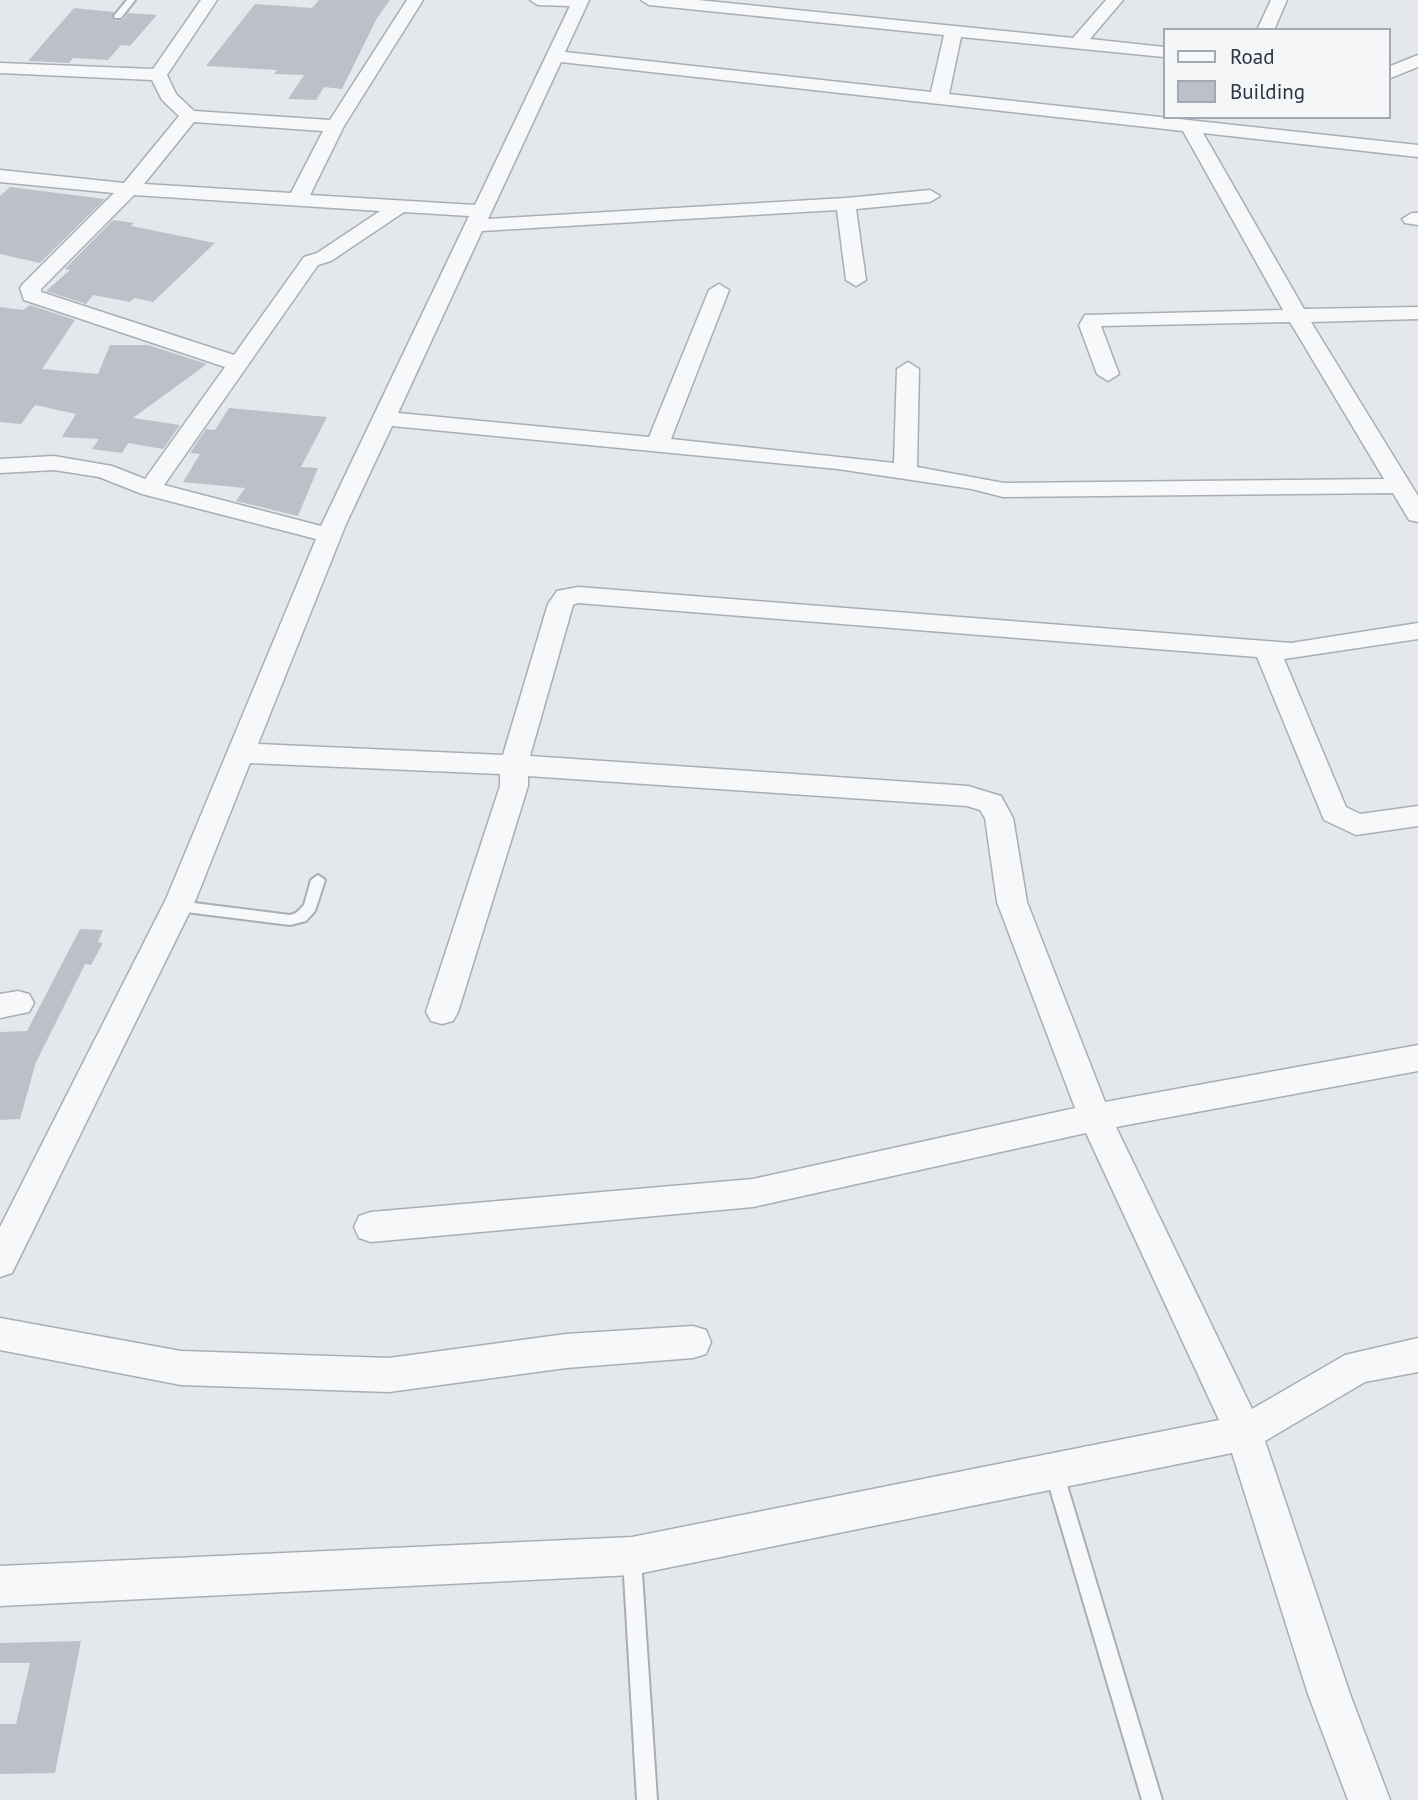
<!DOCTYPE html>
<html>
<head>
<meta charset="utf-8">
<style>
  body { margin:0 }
  #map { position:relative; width:1418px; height:1800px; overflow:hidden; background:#e4e7eb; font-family:"PT Sans",sans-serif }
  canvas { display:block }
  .legend { position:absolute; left:1163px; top:28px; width:228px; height:91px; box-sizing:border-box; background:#f4f6f8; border:2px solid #a4a8b0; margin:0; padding:9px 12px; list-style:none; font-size:21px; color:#2c3443 }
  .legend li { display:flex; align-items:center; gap:14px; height:35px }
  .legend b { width:35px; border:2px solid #a4a8b0 }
</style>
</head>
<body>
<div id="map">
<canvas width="1418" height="1800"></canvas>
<ul class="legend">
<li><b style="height:9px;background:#f7f8fa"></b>Road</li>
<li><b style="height:19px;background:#bcc0c8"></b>Building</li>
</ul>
</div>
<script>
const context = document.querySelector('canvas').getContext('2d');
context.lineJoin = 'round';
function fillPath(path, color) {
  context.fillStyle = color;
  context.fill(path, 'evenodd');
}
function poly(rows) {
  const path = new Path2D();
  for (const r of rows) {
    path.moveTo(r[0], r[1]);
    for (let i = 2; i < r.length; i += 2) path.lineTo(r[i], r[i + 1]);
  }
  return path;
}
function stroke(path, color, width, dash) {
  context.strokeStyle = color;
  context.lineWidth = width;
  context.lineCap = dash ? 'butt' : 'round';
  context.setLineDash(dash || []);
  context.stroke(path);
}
fillPath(poly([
  [319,0,390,0,377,18,342,89,324,87,316,100,288,99,304,75,274,74,277,70,206,66,255,4,312,8],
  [74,8,114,12,112,17,115,21,123,20,128,13,157,15,130,46,121,45,108,60,73,58,69,63,28,61],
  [10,187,105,199,40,263,0,254,0,196],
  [113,220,134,223,131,226,215,243,153,302,134,298,130,302,93,295,86,304,46,291,70,270,65,269],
  [30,305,75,320,42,369,98,374,110,345,148,345,207,364,133,418,180,425,163,449,128,443,122,453,92,449,99,439,62,437,76,414,35,405,21,424,0,422,0,307,23,310],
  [229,408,327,417,301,467,318,468,298,516,236,501,245,488,183,482,200,454,190,453,206,429,215,430],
  [80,929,103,930,98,942,103,943,91,965,85,964,36,1062,20,1119,0,1120,0,1032,27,1031],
  [81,1641,55,1773,0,1774,0,1724,16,1724,30,1663,0,1663,0,1643]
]), '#bcc0c8');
const service = poly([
  [127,0,135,0,121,18,115,18,114,16,127,0],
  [318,875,325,880,315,911,306,921,290,925,178,911,171,906,178,901,290,915,296,913,304,905,311,880,318,875],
  [1054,1463,1060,1466,1063,1472,1162,1800,1142,1800,1045,1472,1048,1466,1054,1463],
  [632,1549,639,1552,641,1558,657,1800,637,1800,623,1558,625,1552,632,1549]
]);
const minor = poly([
  [201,0,217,0,167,75,176,94,194,111,330,120,407,0,423,0,344,126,310,195,475,205,570,6,538,5,530,0,589,0,565,52,931,92,944,35,649,5,641,0,698,0,1073,38,1106,0,1123,0,1090,39,1164,47,1164,57,961,37,949,94,1418,145,1418,157,1203,133,1304,309,1418,307,1418,319,1311,322,1418,496,1418,522,1409,520,1393,493,1003,497,972,489,838,469,392,426,346,524,258,744,503,755,548,604,557,591,578,587,1291,643,1418,623,1418,639,1284,659,1346,807,1360,814,1418,806,1418,826,1356,835,1324,820,1257,657,578,603,573,605,530,756,968,786,1001,796,1013,818,1027,902,1105,1102,1418,1045,1418,1071,1116,1127,1252,1409,1345,1355,1418,1338,1418,1372,1365,1382,1265,1441,1350,1694,1390,1800,1348,1800,1308,1694,1232,1453,632,1575,0,1606,0,1566,632,1537,1219,1420,1086,1133,753,1207,371,1242,359,1238,354,1227,359,1216,371,1212,753,1179,1075,1108,997,902,985,818,980,810,967,806,528,776,528,786,458,1012,453,1021,442,1024,431,1021,426,1012,500,786,500,774,250,763,196,899,12,1273,0,1277,0,1227,166,899,316,539,142,494,99,477,54,470,0,473,0,459,54,456,112,466,145,479,225,367,24,300,20,288,23,284,114,193,0,182,0,170,124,183,179,116,162,100,152,80,0,73,0,63,153,69,201,0],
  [561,62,1183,131,1283,310,1085,315,1079,325,1097,374,1108,381,1119,374,1101,326,1290,322,1384,479,1004,483,917,467,919,369,908,362,897,369,894,463,671,439,729,290,719,284,709,290,649,437,398,413,482,231,837,210,846,280,856,286,866,280,856,209,930,202,940,196,930,190,846,198,488,219,561,62],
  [194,122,323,131,291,193,144,184,194,122],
  [134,195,380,211,317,253,304,257,234,355,41,292,41,289,134,195],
  [404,212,469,216,321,526,164,485,318,265,331,261,404,212],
  [1271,0,1287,0,1274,30,1257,30,1271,0],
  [1418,55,1418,67,1388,79,1388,67,1418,55],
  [1412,213,1418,213,1418,225,1405,223,1402,219,1412,213],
  [18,991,29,994,34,1003,29,1012,0,1018,0,994,18,991],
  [0,1318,181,1351,389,1358,566,1334,693,1326,706,1330,711,1342,706,1354,693,1358,566,1368,389,1392,181,1385,0,1350,0,1318]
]);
stroke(service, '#a9aeb5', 4);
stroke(minor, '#a9aeb5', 3);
fillPath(service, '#f7f8fa');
fillPath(minor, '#f7f8fa');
</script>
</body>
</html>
